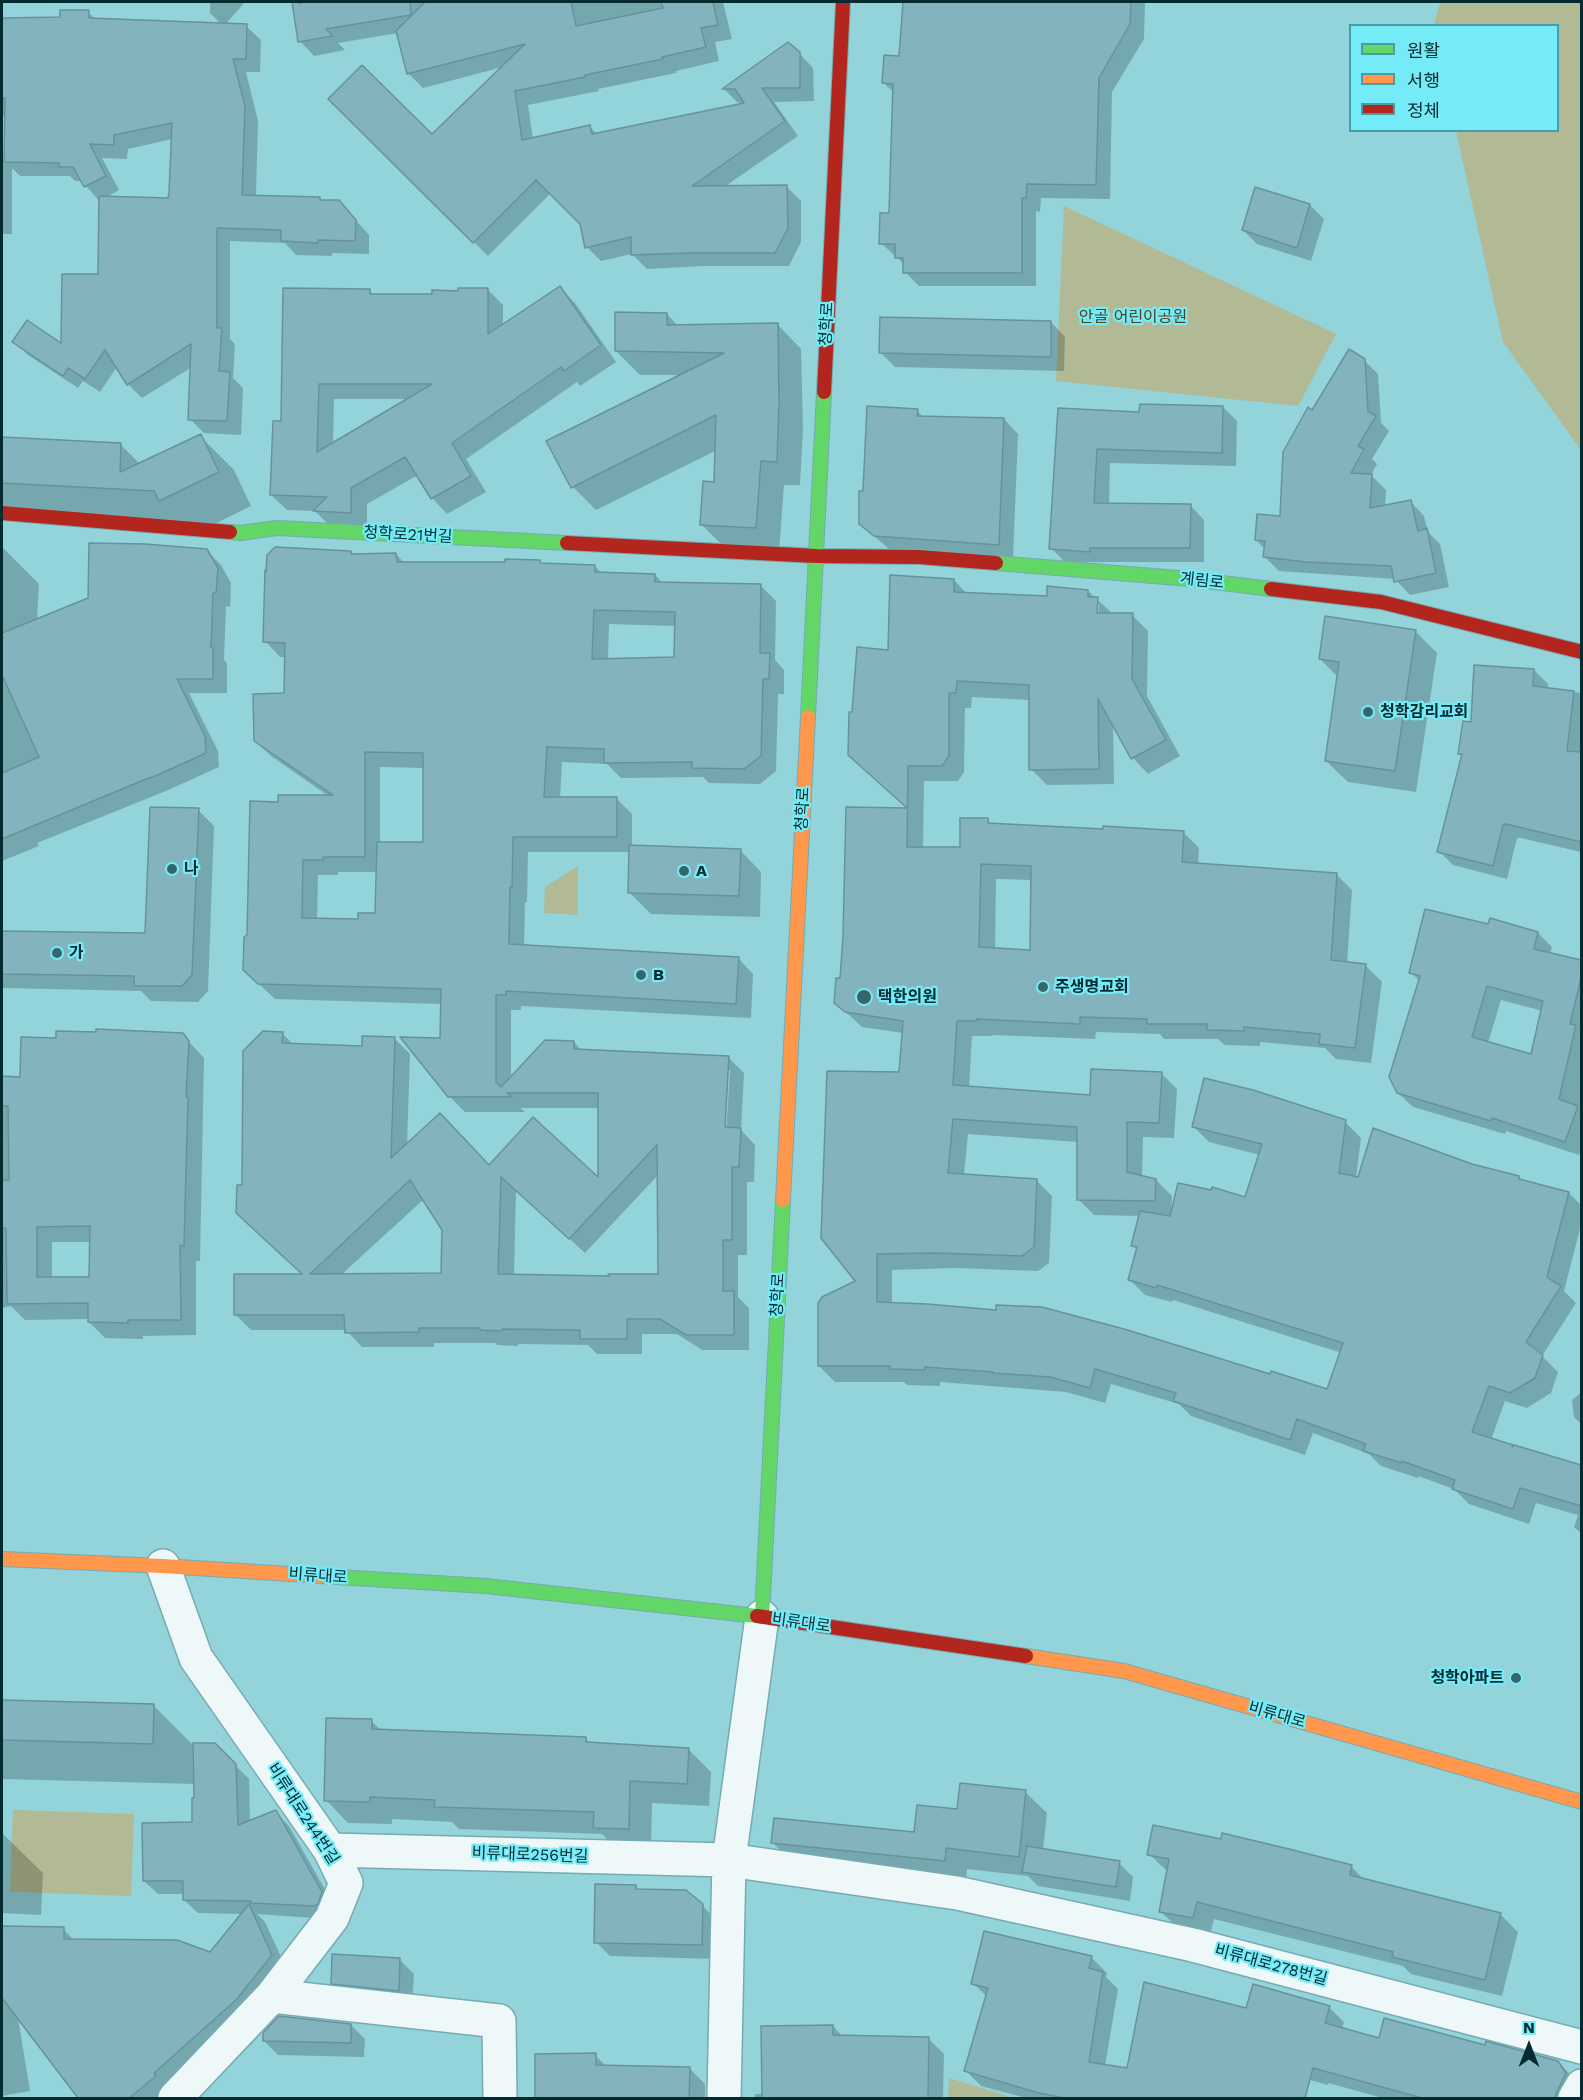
<!DOCTYPE html>
<html>
<head>
<meta charset="utf-8">
<style>
  body { margin:0 }
  #map { position:relative; width:1583px; height:2100px; overflow:hidden; background:#93d3da; font-family:"Work Sans","Noto Sans KR",sans-serif }
  canvas { display:block }
  .frame { position:absolute; inset:0; border:3px solid #032b30; pointer-events:none }
  .legend { position:absolute; left:1349px; top:24px; width:210px; height:108px; box-sizing:border-box; background:#75ebf8; border:2px solid #479ea8; margin:0; padding:8px 10px; list-style:none; font-size:18px; color:#032b30 }
  .legend li { display:flex; align-items:center; gap:12px; height:30px }
  .legend b { width:30px; border:2px solid #479ea8 }
  .north { position:absolute; left:1499px; top:2016px; width:60px; height:60px; -webkit-text-stroke:4px #75ebf8; paint-order:stroke; rotate:0deg; font-size:16px; font-weight:700; line-height:24px; text-align:center; color:#032b30 }
  .north::after { content:''; display:block; margin:auto; width:21px; height:27px; background:#032b30; clip-path:polygon(50% 0,100% 100%,50% 72%,0 100%) }
</style>
</head>
<body>
<div id="map">
<canvas width="1583" height="2100"></canvas>
<div class="frame"></div>
<ul class="legend">
<li><b style="height:8px;background:#63d668"></b>원활</li>
<li><b style="height:8px;background:#ff974d"></b>서행</li>
<li><b style="height:8px;background:#b3261e"></b>정체</li>
</ul>
<div class="north">N</div>
</div>
<script>
const context = document.querySelector('canvas').getContext('2d');
context.lineJoin = 'round';
function fillPath(path, color) {
  context.fillStyle = color;
  context.fill(path, 'evenodd');
}
function poly(rows) {
  const path = new Path2D();
  for (const r of rows) {
    path.moveTo(r[0], r[1]);
    for (let i = 2; i < r.length; i += 2) path.lineTo(r[i], r[i + 1]);
  }
  return path;
}
function stroke(path, color, width, dash) {
  context.strokeStyle = color;
  context.lineWidth = width;
  context.lineCap = dash ? 'butt' : 'round';
  context.setLineDash(dash || []);
  context.stroke(path);
}
function drawText(font, color, halo, rows, align = 'center') {
  context.font = font + ' "Work Sans","Noto Sans KR",sans-serif';
  context.lineWidth = 4.5;
  context.setLineDash([]);
  context.textBaseline = 'middle';
  context.strokeStyle = halo;
  context.fillStyle = color;
  for (const [text, x, y, turn = 0] of rows) {
    context.save();
    context.translate(x, y);
    context.rotate((+turn || 0) * Math.PI / 180);
    context.textAlign = isNaN(turn) ? turn : align;
    if (halo) context.strokeText(text, 0, 0);
    context.fillText(text, 0, 0);
    context.restore();
  }
}
fillPath(poly([
  [1440,2,1581,2,1581,450,1503,342,1456,131,1558,130,1558,26,1434,25],
  [1064,206,1336,334,1298,406,1056,381],
  [578,866,578,915,544,913,545,887],
  [13,1810,134,1814,131,1896,10,1892],
  [949,2078,1014,2098,948,2098]
]), '#b1ba94');
fillPath(poly([
  [210,2,245,2,225,25,246,26,261,40,260,72,246,72,258,121,256,197,319,199,322,201,339,201,369,235,369,254,332,253,332,256,296,255,285,243,230,241,230,339,235,344,233,378,243,388,241,435,204,433,190,419,192,367,142,398,128,384,117,367,100,392,83,381,78,388,28,355,14,341,63,345,99,276,99,201,82,181,75,181,70,176,20,176,12,168,12,234,2,234,2,159,5,163,6,116,2,116,2,20,61,18,88,12,96,20,222,25,210,13],
  [172,139,170,199,105,198,119,190,102,158,127,159,128,149],
  [293,2,300,6,304,2,723,2,732,39,715,42,719,61,676,71,676,73,598,89,599,91,528,105,533,139,590,127,597,134,745,104,737,102,724,89,799,53,813,68,814,101,774,102,798,136,724,187,787,187,801,201,801,242,789,266,704,266,647,269,632,254,601,261,587,247,581,224,551,193,488,256,330,99,432,136,503,67,423,88,408,73,398,33,338,43,345,50,314,56,300,41],
  [905,2,1145,2,1144,39,1112,92,1110,199,1041,198,1040,212,1036,211,1036,286,919,286,905,272,905,265,881,243,890,214,894,93,883,82,900,58],
  [1310,205,1324,219,1311,261,1257,244,1243,230],
  [559,287,575,303,616,362,580,386,577,382,466,459,486,492,447,514,432,498,418,475,367,504,367,528,330,526,315,511,287,510,271,495,282,422,370,291,374,295,434,295,487,289,503,305,503,326],
  [334,399,409,399,333,444],
  [667,314,679,327,778,325,801,349,803,428,800,485,784,485,779,552,725,548,701,524,716,484,717,450,596,510,573,487,682,375,640,375,616,351],
  [1051,322,1065,337,1064,371,895,367,880,352],
  [1364,360,1378,374,1381,423,1389,431,1372,459,1377,464,1371,475,1386,490,1385,507,1410,501,1424,516,1428,532,1440,544,1449,587,1410,595,1395,579,1279,571,1265,557,1265,549,1256,540,1282,518,1313,412],
  [1223,407,1237,421,1236,466,1110,463,1109,505,1190,505,1204,520,1204,562,1065,562,1051,548,1059,410,1141,414],
  [917,410,924,418,1004,419,1018,434,1013,558,889,549,860,524,865,493],
  [200,436,234,470,251,506,194,534,2,514,2,439,121,445,140,464],
  [2,547,39,584,37,620,207,551,221,565,231,583,230,607,226,606,224,660,227,663,227,693,189,693,218,751,219,767,166,791,37,843,39,846,2,861,2,635,11,631,2,631],
  [351,552,354,556,396,554,405,564,539,562,542,565,595,566,602,574,655,575,663,583,760,585,776,601,775,660,784,670,784,694,778,694,776,771,760,784,709,783,703,777,621,778,607,764,562,762,560,798,616,798,632,814,632,847,740,850,761,872,760,917,651,914,629,892,631,852,528,852,527,902,525,902,524,946,738,958,753,974,751,1018,521,1006,521,1010,511,1010,511,1079,574,1042,582,1051,729,1058,744,1073,741,1130,755,1145,754,1182,747,1182,747,1255,738,1255,738,1297,749,1308,749,1350,702,1350,677,1334,642,1334,642,1354,597,1354,588,1345,519,1344,517,1346,497,1345,495,1343,434,1343,434,1347,362,1347,346,1330,251,1330,236,1315,304,1275,243,1187,282,1033,294,1045,363,1047,394,1038,410,1054,407,1146,489,1166,600,1180,600,1108,520,1108,525,1112,465,1112,449,1096,441,1040,442,1004,275,999,244,970,248,936,280,804,330,797,271,756,255,741,285,695,286,657,280,657,265,641],
  [609,624,676,626,676,659,608,661],
  [380,767,424,768,424,844,380,844],
  [338,872,378,872,377,915,359,921,317,920,318,875,338,875],
  [727,1070,730,1070,726,1135,723,1135],
  [659,1174,660,1276,613,1278,514,1276,516,1190,585,1253],
  [424,1199,444,1230,442,1275,341,1275],
  [954,580,967,594,1048,598,1088,591,1113,614,1132,615,1148,631,1147,696,1180,756,1148,774,1133,758,1113,723,1114,784,1047,785,1031,769,1030,700,972,697,971,708,965,708,964,772,958,781,924,781,923,848,961,848,988,820,992,825,1183,832,1199,848,1198,865,1336,874,1352,890,1347,964,1366,966,1382,982,1371,1063,1336,1059,1325,1048,1260,1042,1260,1046,1225,1045,1218,1039,1164,1039,1160,1034,1096,1032,1095,1039,993,1035,992,1036,972,1036,969,1088,1092,1097,1161,1073,1177,1089,1174,1138,1143,1137,1142,1177,1156,1180,1172,1196,1171,1213,1246,1199,1260,1155,1209,1142,1193,1126,1345,1122,1361,1138,1356,1178,1472,1165,1519,1177,1523,1182,1569,1193,1582,1206,1582,1221,1564,1291,1576,1303,1542,1356,1558,1372,1551,1393,1527,1408,1505,1401,1491,1440,1568,1463,1582,1476,1582,1534,1574,1527,1578,1515,1536,1503,1529,1524,1469,1504,1454,1489,1418,1476,1418,1478,1381,1466,1369,1454,1313,1433,1305,1455,1191,1416,1179,1404,1111,1384,1105,1403,1066,1392,940,1382,940,1386,907,1385,904,1382,835,1382,819,1366,858,1282,901,1074,903,1033,862,1027,836,1003,841,980,845,937,847,808,909,809,866,771,853,714,889,652],
  [1096,604,1099,604,1098,620],
  [996,879,1032,880,1032,952,995,950],
  [968,1134,1078,1142,1078,1199,1094,1215,1141,1216,1133,1245,1137,1250,1129,1279,1145,1295,1172,1302,1173,1300,1342,1353,1328,1391,1271,1376,892,1304,892,1270,954,1268,1038,1271,1049,1263,1052,1196,1036,1180,964,1175],
  [1415,631,1437,653,1416,792,1348,782,1326,761,1338,677,1320,659],
  [1534,670,1548,684,1548,689,1582,693,1582,858,1581,852,1521,838,1517,838,1507,879,1453,865,1439,851,1463,756,1459,753,1473,724],
  [198,810,214,826,208,991,198,1002,151,1001,141,991,2,988,2,932,146,935],
  [1489,926,1538,933,1552,947,1550,954,1582,962,1582,1148,1579,1155,1506,1131,1505,1134,1413,1107,1398,1093,1419,981,1411,972],
  [1501,1000,1543,1011,1532,1056,1488,1043],
  [182,1034,204,1058,200,1261,196,1261,196,1335,143,1336,143,1339,105,1338,89,1322,90,1319,25,1320,11,1306,2,1308,2,1078,21,1079,58,1039],
  [52,1242,91,1242,90,1278,52,1279],
  [1582,1392,1582,1425,1574,1417,1572,1400],
  [2,1701,153,1705,193,1745,215,1745,249,1779,250,1822,275,1812,289,1826,335,1907,328,1919,257,1914,265,1922,288,1972,166,2098,80,2098,18,2018,30,2091,2,2096,2,1928,63,1929,74,1940,211,1954,243,1914,198,1913,184,1900,184,1894,158,1894,144,1881,193,1823,195,1784,2,1779],
  [371,1721,382,1731,586,1739,591,1744,688,1749,711,1772,709,1806,652,1803,651,1851,618,1850,602,1834,459,1829,452,1822,392,1819,392,1824,348,1823,326,1800],
  [1025,1792,1047,1813,1043,1850,1119,1863,1133,1877,1130,1901,1038,1886,1028,1876,967,1869,966,1882,794,1864,773,1843,915,1834,958,1811],
  [2,1833,43,1873,41,1915,2,1913],
  [1222,1841,1288,1851,1352,1867,1365,1881,1500,1914,1518,1932,1502,1996,1411,1974,1403,1966,1214,1919,1210,1935,1178,1928,1160,1911,1168,1872,1149,1854],
  [636,1886,639,1890,702,1905,716,1920,716,1959,610,1956,596,1942],
  [1091,1957,1107,1973,1106,1977,1118,1989,1105,2066,1128,2070,1247,2010,1329,2007,1344,2022,1342,2029,1380,2040,1486,2047,1558,2062,1574,2078,1577,2098,1383,2098,1328,2083,1328,2085,1256,2065,1247,2096,1255,2098,1026,2098,981,2086,965,2070,987,1997,973,1983],
  [400,1960,414,1974,412,2005,347,1997,332,1983],
  [351,2025,365,2039,364,2057,278,2055,264,2041],
  [833,2026,843,2037,929,2039,944,2054,943,2098,755,2098,755,2094,764,2094],
  [595,2055,607,2067,689,2068,705,2084,705,2098,537,2098,536,2056]
]), '#0003');
const building = poly([
  [292,2,298,2,300,4,302,2,410,2,411,15,326,29,333,36,298,42,292,2],
  [425,2,571,2,576,26,663,8,661,2,713,2,718,25,701,28,706,47,662,57,663,59,585,75,585,77,515,91,522,140,590,125,592,134,744,103,735,89,722,89,788,42,800,52,800,88,762,88,785,121,692,186,787,185,788,228,775,253,689,253,631,255,631,237,585,248,580,224,536,180,473,243,328,99,362,65,432,134,525,44,407,74,396,31,425,2],
  [903,2,1131,2,1130,24,1099,78,1096,185,1027,184,1026,198,1022,198,1022,273,903,273,903,258,895,258,895,244,879,244,880,213,889,213,893,84,882,83,884,55,899,56,903,2],
  [60,10,89,10,89,18,247,24,246,59,233,59,245,106,242,195,320,197,320,200,339,200,356,220,355,241,318,240,318,243,281,241,281,230,217,228,217,328,222,328,219,371,230,372,227,421,188,420,191,344,127,385,105,350,85,379,68,368,63,376,12,342,27,320,61,343,62,274,98,274,99,196,168,198,169,193,172,123,114,135,114,145,90,144,106,176,84,187,73,167,59,167,59,163,4,162,5,98,2,98,2,18,60,17,60,10],
  [1255,187,1310,204,1297,248,1242,230,1255,187],
  [560,286,601,345,564,371,561,367,452,443,471,476,431,499,405,457,351,488,351,513,313,511,327,497,270,495,273,421,281,421,283,288,370,289,370,294,432,294,432,290,458,291,458,288,488,288,488,334,560,286],
  [319,384,432,384,317,452,319,384],
  [615,312,667,313,667,325,778,323,779,403,777,462,761,461,756,528,700,525,703,481,714,482,716,415,571,488,546,441,724,353,615,351,615,312],
  [880,317,1051,321,1051,357,879,353,880,317],
  [1349,349,1365,359,1368,411,1376,416,1358,446,1364,449,1351,473,1372,474,1370,508,1411,500,1418,531,1427,528,1436,573,1394,582,1391,566,1306,562,1263,557,1265,541,1255,540,1257,514,1280,516,1283,452,1308,407,1312,410,1349,349],
  [1140,404,1223,406,1222,453,1097,449,1094,503,1191,504,1190,548,1090,548,1090,552,1049,549,1058,408,1139,412,1140,404],
  [867,406,918,409,917,416,1004,418,999,545,874,536,859,524,859,491,863,491,867,406],
  [201,434,219,472,159,501,154,491,2,483,2,437,121,443,120,472,201,434],
  [89,543,145,544,207,549,218,568,216,593,213,593,211,647,213,647,213,679,177,679,205,736,206,753,151,778,151,777,2,839,2,773,39,757,2,675,2,633,88,598,89,543],
  [275,547,351,551,351,554,396,553,397,562,505,562,505,559,540,560,540,563,595,565,595,572,655,574,655,582,761,584,760,653,770,653,769,679,763,679,761,756,744,769,692,768,692,762,604,763,604,749,547,747,544,797,617,797,617,837,513,837,512,887,510,887,509,944,739,957,736,1004,506,991,506,995,496,995,496,1082,501,1087,545,1040,574,1041,574,1049,729,1056,725,1127,741,1128,739,1167,732,1167,732,1240,723,1240,723,1291,734,1291,734,1335,686,1335,660,1319,627,1319,627,1339,580,1339,580,1330,503,1329,501,1331,480,1330,480,1328,419,1328,419,1332,345,1333,344,1315,234,1315,234,1274,302,1274,236,1213,237,1185,242,1185,243,1051,263,1031,283,1032,282,1043,362,1046,362,1036,395,1037,391,1158,440,1113,489,1165,533,1117,598,1177,598,1093,507,1093,512,1097,448,1097,400,1037,440,1038,441,989,258,984,243,970,244,937,247,935,250,801,278,802,278,795,333,795,254,741,253,694,284,693,285,643,263,642,265,570,266,573,267,555,275,547],
  [594,610,675,612,674,657,592,659,594,610],
  [365,752,423,753,423,842,377,842,375,913,358,913,358,919,302,918,303,860,323,860,323,857,365,857,365,752],
  [657,1145,658,1274,608,1274,610,1276,498,1274,501,1177,569,1239,657,1145],
  [410,1180,442,1230,441,1273,310,1274,410,1180],
  [890,575,954,579,954,592,1047,596,1047,586,1088,590,1088,597,1098,597,1097,613,1133,613,1132,679,1166,740,1131,759,1098,699,1099,769,1029,770,1029,685,957,681,956,693,949,693,949,756,942,766,908,766,907,847,960,847,960,818,988,818,988,823,1103,829,1103,826,1184,831,1182,862,1337,873,1331,960,1366,964,1355,1048,1319,1044,1320,1034,1244,1027,1244,1031,1207,1030,1207,1024,1147,1024,1147,1019,1080,1017,1080,1024,977,1019,977,1021,957,1021,953,1085,1090,1095,1091,1069,1162,1072,1159,1123,1127,1122,1127,1172,1156,1179,1155,1201,1077,1200,1077,1127,953,1119,948,1173,1037,1179,1034,1247,1022,1256,937,1253,877,1254,877,1302,927,1304,996,1310,996,1305,1042,1307,1124,1329,1270,1374,1271,1371,1327,1389,1343,1343,1157,1285,1157,1288,1128,1280,1137,1247,1131,1246,1140,1211,1170,1216,1178,1183,1211,1190,1212,1187,1245,1197,1262,1144,1192,1127,1204,1078,1253,1090,1346,1120,1339,1173,1358,1177,1373,1128,1472,1164,1519,1176,1519,1179,1569,1192,1547,1277,1561,1286,1526,1342,1543,1355,1535,1378,1510,1393,1489,1386,1472,1432,1513,1445,1512,1447,1514,1445,1581,1465,1581,1506,1520,1488,1513,1509,1452,1489,1455,1480,1402,1461,1402,1463,1363,1451,1366,1444,1297,1419,1290,1440,1173,1401,1176,1393,1095,1369,1090,1388,1050,1377,993,1373,993,1372,925,1367,925,1370,890,1369,890,1366,818,1366,818,1303,822,1297,855,1281,821,1238,827,1071,899,1072,903,1021,845,1012,834,1003,836,978,840,978,843,937,846,807,907,808,848,755,849,712,852,712,857,647,888,650,890,575],
  [981,864,1031,866,1030,950,979,947,981,864],
  [1325,616,1416,630,1395,771,1325,761,1339,662,1319,659,1325,616],
  [1474,665,1534,669,1533,686,1574,691,1567,751,1581,752,1581,842,1506,824,1503,825,1493,866,1437,852,1462,754,1458,754,1463,721,1471,722,1474,665],
  [150,807,199,808,192,975,182,986,134,986,134,976,2,974,2,931,145,933,150,807],
  [629,845,741,849,739,896,628,893,629,845],
  [1425,909,1488,924,1490,918,1538,932,1534,949,1581,960,1581,978,1570,1024,1576,1025,1559,1099,1578,1106,1565,1142,1492,1118,1491,1121,1397,1093,1389,1077,1420,976,1409,973,1425,909],
  [1487,986,1543,1001,1531,1054,1472,1037,1487,986],
  [96,1029,183,1033,189,1041,186,1097,188,1097,184,1246,180,1245,181,1320,128,1320,128,1323,88,1322,88,1303,7,1304,6,1228,2,1228,2,1180,9,1180,8,1106,2,1106,2,1076,20,1077,21,1037,56,1038,56,1031,96,1032,96,1029],
  [90,1226,89,1277,37,1277,37,1227,90,1226],
  [2,1700,154,1704,153,1744,2,1740,2,1700],
  [326,1718,372,1719,372,1729,586,1737,586,1742,689,1748,687,1784,630,1781,629,1829,593,1828,594,1812,434,1807,435,1800,370,1797,370,1802,324,1801,326,1718],
  [193,1743,215,1743,236,1764,238,1825,276,1810,322,1892,318,1904,314,1906,250,1903,251,1901,183,1900,183,1881,143,1881,142,1823,192,1822,192,1798,194,1798,193,1743],
  [960,1783,1026,1790,1019,1857,946,1848,945,1861,771,1843,774,1818,914,1832,917,1805,957,1809,960,1783],
  [1153,1825,1221,1839,1222,1833,1289,1849,1352,1865,1350,1875,1501,1913,1485,1980,1392,1957,1393,1952,1197,1902,1193,1918,1159,1912,1169,1859,1147,1855,1153,1825],
  [1027,1846,1120,1861,1116,1887,1022,1872,1027,1846],
  [595,1884,636,1885,636,1889,686,1890,703,1904,702,1945,594,1943,595,1884],
  [249,1904,272,1955,236,2000,154,2073,156,2076,129,2098,78,2098,2,1998,2,1926,64,1927,64,1939,177,1940,210,1952,249,1904],
  [984,1931,1092,1956,1089,1968,1103,1972,1089,2062,1127,2068,1144,1982,1246,2008,1253,1984,1330,2006,1325,2023,1379,2038,1384,2018,1485,2045,1486,2041,1558,2061,1566,2073,1554,2098,1422,2098,1313,2068,1305,2098,1064,2098,1039,2093,964,2071,988,1988,971,1984,984,1931],
  [332,1954,400,1958,399,1991,331,1984,332,1954],
  [279,2016,351,2024,351,2043,263,2041,263,2033,279,2016],
  [833,2025,833,2035,929,2037,928,2098,762,2098,761,2026,833,2025],
  [596,2053,596,2065,690,2067,689,2098,535,2098,535,2054,596,2053]
]);
fillPath(building, '#83b4bd');
stroke(building, '#66939b', 1.5);
const street = poly([
  [163,1566,196,1658,330,1850,346,1883,332,1918,272,1996,175,2098],
  [330,1850,729,1860,957,1893,1193,1945,1582,2047],
  [272,1996,499,2021,500,2098],
  [724,2098,729,1860,762,1617],
  [1575,2098,1582,2086]
]);
const fast = poly([
  [230,532,240,533,277,528,567,543],
  [996,563,1190,579,1271,589],
  [808,717,824,392],
  [337,1577,486,1586,757,1616],
  [762,1617,783,1200]
]);
const slow = poly([
  [783,1200,808,717],
  [2,1559,163,1566,337,1577],
  [1026,1656,1124,1671,1582,1802]
]);
const jam = poly([
  [824,392,843,2],
  [2,513,230,532],
  [567,543,816,556,919,557,996,563],
  [1271,589,1381,602,1582,652],
  [757,1616,1026,1656]
]);
stroke(street, '#76abb1', 36);
stroke(fast, '#76abb1', 16);
stroke(slow, '#76abb1', 16);
stroke(jam, '#76abb1', 16);
stroke(street, '#eff8f9', 33);
stroke(fast, '#63d668', 14);
stroke(slow, '#ff974d', 14);
stroke(jam, '#b3261e', 14);
for (const [x, y, r, color] of [
  [1368,712,6,"#35666c"],
  [172,869,6,"#35666c"],
  [684,871,6,"#35666c"],
  [57,953,6,"#35666c"],
  [641,975,6,"#35666c"],
  [1043,987,6,"#35666c"],
  [864,997,8,"#35666c"],
  [1516,1678,6,"#35666c"]
]) {
  const dot = new Path2D();
  dot.arc(x, y, r, 0, 2 * Math.PI);
  context.fillStyle = color;
  context.fill(dot);
  stroke(dot, '#75ebf8', 2);
}
drawText('16px', '#52421f', '#75ebf8', [
  ["안골 어린이공원",1133,317]
]);
drawText('16px', '#032b30', '#75ebf8', [
  ["청학로",827,324,-87],
  ["청학로21번길",408,535,3],
  ["계림로",1202,581,6],
  ["청학로",803,809,-87],
  ["청학로",778,1295,-87],
  ["비류대로",318,1576,4],
  ["비류대로",801,1623,8],
  ["비류대로",1277,1715,16],
  ["비류대로244번길",303,1814,57],
  ["비류대로256번길",530,1855,2],
  ["비류대로278번길",1271,1965,15]
]);
drawText('bold 16px', '#032b30', '#75ebf8', [
  ["청학감리교회",1380,712],
  ["나",184,869],
  ["A",696,871],
  ["가",69,953],
  ["B",653,975],
  ["주생명교회",1055,987],
  ["택한의원",878,997],
  ["청학아파트",1504,1678,"right"]
], 'left');
</script>
</body>
</html>
